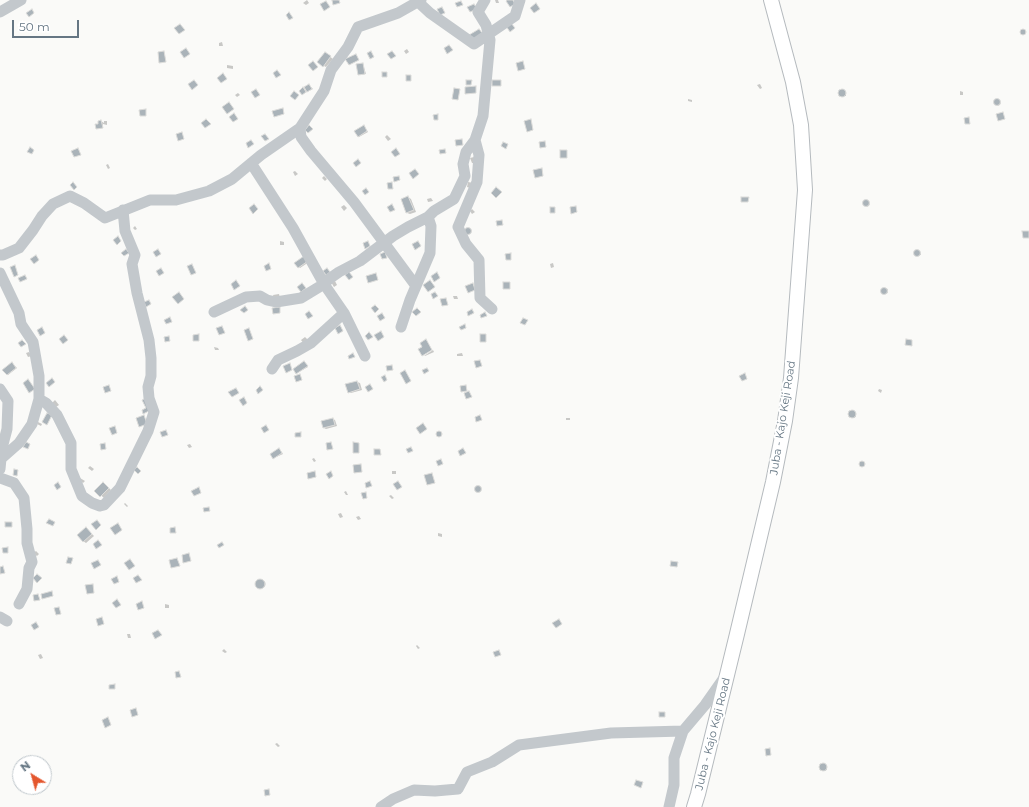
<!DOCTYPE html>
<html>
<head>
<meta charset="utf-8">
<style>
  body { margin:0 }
  #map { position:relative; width:1029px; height:807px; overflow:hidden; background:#fafaf8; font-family:Montserrat,sans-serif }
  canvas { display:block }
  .north { position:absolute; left:12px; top:755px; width:40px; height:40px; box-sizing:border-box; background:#fff; border:1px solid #c1c8cd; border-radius:50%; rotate:323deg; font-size:11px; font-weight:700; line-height:16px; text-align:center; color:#657683 }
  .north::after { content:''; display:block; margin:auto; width:14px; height:18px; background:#e4572e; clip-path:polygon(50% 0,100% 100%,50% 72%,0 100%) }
  .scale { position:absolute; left:12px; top:20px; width:67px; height:18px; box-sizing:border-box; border:2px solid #657683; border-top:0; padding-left:5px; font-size:12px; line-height:14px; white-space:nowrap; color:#657683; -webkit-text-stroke:3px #fff; paint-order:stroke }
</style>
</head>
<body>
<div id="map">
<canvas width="1029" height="807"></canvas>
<div class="north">N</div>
<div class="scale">50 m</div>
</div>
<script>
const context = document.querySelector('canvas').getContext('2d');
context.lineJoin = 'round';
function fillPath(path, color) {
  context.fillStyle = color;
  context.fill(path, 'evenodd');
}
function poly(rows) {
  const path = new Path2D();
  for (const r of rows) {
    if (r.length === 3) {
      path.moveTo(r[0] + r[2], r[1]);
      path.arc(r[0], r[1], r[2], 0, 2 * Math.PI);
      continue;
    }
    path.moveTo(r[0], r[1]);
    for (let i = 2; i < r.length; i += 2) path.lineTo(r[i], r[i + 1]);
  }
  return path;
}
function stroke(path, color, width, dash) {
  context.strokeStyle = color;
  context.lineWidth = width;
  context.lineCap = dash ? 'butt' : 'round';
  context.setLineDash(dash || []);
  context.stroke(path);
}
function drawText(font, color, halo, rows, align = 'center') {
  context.font = font + ' Montserrat,sans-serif';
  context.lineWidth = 4;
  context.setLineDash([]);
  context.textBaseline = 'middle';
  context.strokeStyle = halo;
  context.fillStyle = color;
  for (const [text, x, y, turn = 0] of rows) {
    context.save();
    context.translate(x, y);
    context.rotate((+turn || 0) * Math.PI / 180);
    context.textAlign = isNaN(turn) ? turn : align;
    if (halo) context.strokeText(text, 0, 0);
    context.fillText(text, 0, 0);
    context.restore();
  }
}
fillPath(poly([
  [307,0,309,3,306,5,303,3],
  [495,0,498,0,499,3,496,3],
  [1023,32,2.5],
  [222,42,223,46,219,46,219,43],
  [407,49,409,52,406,54,404,51],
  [328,55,333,59,326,67,324,66],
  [363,64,366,74,360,75,357,65],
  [227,65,233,66,233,69,227,68],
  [760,84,762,88,760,89,757,85],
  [309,85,313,89,303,94,300,91],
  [841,91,846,93,846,96,841,96,839,93],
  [960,91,963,92,963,95,960,95],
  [238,93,240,95,237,97,235,95],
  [688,99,692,100,692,102,688,101],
  [998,103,2.5],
  [101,121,104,123,104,121,107,121,107,125,103,124,103,128,98,129,97,128],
  [364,126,368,132,359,137,358,136],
  [387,135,391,139,388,141,385,137],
  [474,157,476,163,472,163,470,158],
  [108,164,110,168,108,169,106,165],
  [295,171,298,174,295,176,293,172],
  [324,176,327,179,325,181,322,178],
  [468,182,473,183,473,189,467,187],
  [408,197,411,199,416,212,410,214,407,213],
  [431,198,433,201,428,202,427,199],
  [867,204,2.5],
  [344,205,347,208,344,211,341,207],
  [472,209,475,212,472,214,470,211],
  [135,226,137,229,135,230,133,228],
  [469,231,2.5],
  [280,241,284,242,284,245,280,245],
  [916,250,921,253,921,255,915,253],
  [309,262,300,268,296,263],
  [553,263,554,267,551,268,550,264],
  [335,281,337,285,334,287,331,282],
  [885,291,3],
  [279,294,280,298,274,299,273,295],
  [453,296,457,296,458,299,454,299],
  [305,337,309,341,304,344,301,340],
  [214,347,218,348,219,350,215,350],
  [433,350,434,352,425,356,424,356],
  [29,352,32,356,28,357,26,353],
  [462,353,463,356,457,356,457,354],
  [305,363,308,367,297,373],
  [13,364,17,368,8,375,7,375],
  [357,382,360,383,362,390,351,393,349,392],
  [879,389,882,390,881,393,878,391],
  [55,400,59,405,56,407,52,403],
  [853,415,3],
  [566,418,570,418,570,420,566,420],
  [333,419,335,420,337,426,326,429,324,428],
  [38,422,42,424,41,426,37,424],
  [438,433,441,433,442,435,440,436,437,434],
  [190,444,192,447,189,448,187,445],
  [280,450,283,454,274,458],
  [314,458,316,461,314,462,312,459],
  [862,462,865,463,865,466,861,466,861,463],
  [90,466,94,469,92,471,88,468],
  [392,471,396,471,396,474,392,474],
  [80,478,85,481,83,483,79,480],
  [106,485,111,490,104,498,96,491],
  [476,487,481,488,480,491,476,490],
  [346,491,348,495,346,495,344,492],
  [391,495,394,498,392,499,389,496],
  [125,503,128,506,127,507,124,504],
  [341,513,343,517,340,518,338,514],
  [359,516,361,519,358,520,356,517],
  [86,528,94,536,86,543,83,541],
  [438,533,442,534,442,537,438,536],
  [36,551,39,554,37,556,33,553],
  [261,584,4.5],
  [165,604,169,605,169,608,165,608],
  [127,634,130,634,131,638,128,638],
  [417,645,420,648,418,649,416,646],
  [224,649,227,652,225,653,222,651],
  [41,654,43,658,40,659,38,655],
  [277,743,280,746,278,747,275,744],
  [824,768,3]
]), '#0003');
const building = poly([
  [332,0,339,0,340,3,333,5,332,0],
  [507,0,513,0,515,4,510,7,506,1,507,0],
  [326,1,330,7,324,11,320,4,326,1],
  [461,1,463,5,457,7,455,3,461,1],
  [536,3,540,9,534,13,530,8,536,3],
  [474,4,477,9,470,12,467,7,474,4],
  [442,7,445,13,440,15,437,9,442,7],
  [32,9,34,13,29,17,26,13,32,9],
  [289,12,293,18,289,20,286,15,289,12],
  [511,23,515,28,510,32,506,26,511,23],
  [180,24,185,30,179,34,174,28,180,24],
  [1023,32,3],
  [479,29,483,34,473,41,469,35,479,29],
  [449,45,453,50,447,54,444,48,449,45],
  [186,48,190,54,184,58,180,52,186,48],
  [164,51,166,62,159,63,158,52,164,51],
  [371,51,374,57,370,59,367,53,371,51],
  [392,51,396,56,391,59,387,54,392,51],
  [325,52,331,56,323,67,317,62,325,52],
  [356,54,359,60,349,65,345,59,356,54],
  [313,61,318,67,313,71,308,65,313,61],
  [523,61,525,69,518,71,516,63,523,61],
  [363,63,365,74,358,75,356,64,363,63],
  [277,70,281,75,276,78,273,73,277,70],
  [382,72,387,72,387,77,382,77,382,72],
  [223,73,227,79,221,83,217,78,223,73],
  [406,75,411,75,411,81,406,81,406,75],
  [194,80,198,85,192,90,188,84,194,80],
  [466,80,472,80,471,85,466,85,466,80],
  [492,80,501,80,501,86,492,86,492,80],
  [309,84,312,89,307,92,304,87,309,84],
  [476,86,476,93,465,94,465,87,476,86],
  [303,87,306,92,302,95,299,91,303,87],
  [454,88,460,89,458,100,452,99,454,88],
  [256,89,260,95,255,98,251,92,256,89],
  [842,93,4],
  [294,91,299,95,295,100,290,96,294,91],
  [997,102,3.5],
  [229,102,234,109,227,114,222,107,229,102],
  [283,108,284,114,274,117,272,111,283,108],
  [146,109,146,116,140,116,139,110,146,109],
  [1003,112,1005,119,998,121,996,114,1003,112],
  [234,113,238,119,233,122,229,117,234,113],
  [438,114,438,120,434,120,433,115,438,114],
  [969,117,970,124,965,124,964,118,969,117],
  [206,119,211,124,205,128,201,123,206,119],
  [531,119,533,130,527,132,524,121,531,119],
  [101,120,103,128,96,129,95,124,98,124,98,121,101,120],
  [309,125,313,129,308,133,305,130,309,125],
  [364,125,367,131,358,137,354,131,364,125],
  [182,132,184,139,178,141,176,134,182,132],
  [265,134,269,139,265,141,261,136,265,134],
  [462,139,463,145,456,146,455,140,462,139],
  [251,140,254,144,248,148,246,143,251,140],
  [545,141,546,147,540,148,539,142,545,141],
  [503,142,508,144,506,149,501,146,503,142],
  [30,147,34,150,32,154,27,152,30,147],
  [78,148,81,155,74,157,71,151,78,148],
  [396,148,400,154,395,157,391,152,396,148],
  [445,149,446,153,440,154,439,150,445,149],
  [560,150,567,150,567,158,560,158,560,150],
  [358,159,361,163,356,167,353,163,358,159],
  [542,168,543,176,535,178,533,170,542,168],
  [415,169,419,174,413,179,409,173,415,169],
  [399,176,400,180,394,182,393,177,399,176],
  [73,182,77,187,74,190,70,185,73,182],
  [392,182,393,189,388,189,387,183,392,182],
  [496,187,502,192,496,198,491,193,496,187],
  [366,188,369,192,365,195,362,191,366,188],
  [408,196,414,210,406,213,401,199,408,196],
  [741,197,749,197,748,202,741,202,741,197],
  [866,203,3.5],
  [254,204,258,209,253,214,249,208,254,204],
  [392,204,395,210,390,212,387,207,392,204],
  [576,206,577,212,571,214,570,207,576,206],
  [550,207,555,207,555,213,550,213,550,207],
  [502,220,503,225,497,226,496,221,502,220],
  [468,231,3.5],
  [1022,231,1029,231,1029,238,1023,238,1022,231],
  [118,236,121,241,117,245,113,240,118,236],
  [368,241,370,246,365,249,363,243,368,241],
  [418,241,421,246,415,250,412,244,418,241],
  [126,249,129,253,124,256,121,253,126,249],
  [158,249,161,254,156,257,153,252,158,249],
  [917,253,3.5],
  [385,252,387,258,382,259,380,254,385,252],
  [511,253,511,260,506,260,505,254,511,253],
  [36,255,39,260,34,264,30,259,36,255],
  [304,256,308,261,298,268,294,263,304,256],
  [269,263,271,269,266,271,264,266,269,263],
  [192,264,196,273,191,275,187,266,192,264],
  [15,265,18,275,14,277,10,267,15,265],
  [161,268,164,273,159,276,156,271,161,268],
  [327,268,330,272,326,275,323,271,327,268],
  [349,272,353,277,349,280,345,275,349,272],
  [437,272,440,278,434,282,431,276,437,272],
  [376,273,378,280,368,283,366,276,376,273],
  [25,275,27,279,20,282,18,278,25,275],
  [236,280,240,286,234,290,231,284,236,280],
  [430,280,435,287,428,292,423,285,430,280],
  [503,282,510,282,510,289,503,289,503,282],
  [302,283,306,288,301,292,297,287,302,283],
  [473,283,475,290,468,293,465,286,473,283],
  [884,291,3.5],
  [179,292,184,299,178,304,172,297,179,292],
  [435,292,438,296,433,299,431,294,435,292],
  [446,298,448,305,442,306,440,299,446,298],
  [149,300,151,304,146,307,144,302,149,300],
  [375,305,379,309,375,313,371,308,375,305],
  [245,306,248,310,244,313,240,310,245,306],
  [280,307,280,313,273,314,272,308,280,307],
  [417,308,421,312,416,316,412,312,417,308],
  [472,309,474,313,468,316,467,312,472,309],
  [309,311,313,316,308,319,305,314,309,311],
  [485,312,487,316,481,318,480,315,485,312],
  [382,313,385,318,380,321,377,316,382,313],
  [170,317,172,322,166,324,164,320,170,317],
  [523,318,528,320,525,325,520,323,523,318],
  [465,324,466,328,461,330,459,327,465,324],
  [340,325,343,331,338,334,335,328,340,325],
  [222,326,225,333,219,335,216,328,222,326],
  [42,327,45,333,40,336,37,330,42,327],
  [249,328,253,339,248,341,244,330,249,328],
  [381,331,384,337,378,341,374,335,381,331],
  [369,332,373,337,368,340,365,336,369,332],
  [199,334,199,341,193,341,193,335,199,334],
  [480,334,486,334,486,342,480,342,480,334],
  [64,335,68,340,63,344,59,339,64,335],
  [169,336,170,341,165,342,164,337,169,336],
  [426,339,432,350,422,356,418,349,422,347,420,343,426,339],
  [906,339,912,340,912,346,905,345,906,339],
  [22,340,26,344,21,347,18,343,22,340],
  [353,353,355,357,349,359,348,356,353,353],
  [480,360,482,366,476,368,474,361,480,360],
  [304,361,308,366,296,374,293,369,304,361],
  [12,362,16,368,7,375,2,370,12,362],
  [290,363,292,370,286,373,283,366,290,363],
  [392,365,393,370,387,371,386,366,392,365],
  [427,368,429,371,424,374,422,370,427,368],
  [405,370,411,381,406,384,400,373,405,370],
  [745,373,747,379,742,381,739,376,745,373],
  [300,374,302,380,296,382,294,376,300,374],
  [385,375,387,380,384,382,381,377,385,375],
  [52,378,55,382,49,387,46,383,52,378],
  [28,379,35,389,29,393,23,383,28,379],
  [357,381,360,389,348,393,345,384,357,381],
  [370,384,373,389,368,392,365,387,370,384],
  [109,385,111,391,105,393,103,387,109,385],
  [466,385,467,391,461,392,460,386,466,385],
  [260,386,263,390,258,394,256,390,260,386],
  [236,388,239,393,232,397,228,392,236,388],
  [469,391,472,397,466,399,464,393,469,391],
  [244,397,247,403,243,406,239,400,244,397],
  [147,398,151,410,143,414,142,410,146,408,142,400,147,398],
  [852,414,4],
  [47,413,52,415,47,425,42,422,47,413],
  [144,415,147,424,139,427,136,418,144,415],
  [480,415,482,420,476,422,475,417,480,415],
  [333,418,335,425,323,428,321,421,333,418],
  [423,423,427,429,420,434,416,428,423,423],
  [266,425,269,430,264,433,261,428,266,425],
  [115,426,117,433,112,435,109,428,115,426],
  [166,430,168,435,162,437,160,432,166,430],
  [439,434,3],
  [301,432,301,437,295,437,295,433,301,432],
  [26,442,30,444,28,449,23,447,26,442],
  [331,442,333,449,327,450,326,443,331,442],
  [353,442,359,443,359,453,353,453,353,442],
  [105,443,106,449,101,450,100,444,105,443],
  [411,447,413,451,408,453,406,449,411,447],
  [279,448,282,453,273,459,270,454,279,448],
  [463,448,466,453,460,456,458,451,463,448],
  [374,449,380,449,381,455,374,455,374,449],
  [441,459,443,464,438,466,436,461,441,459],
  [862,464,3],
  [361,464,362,472,354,473,353,465,361,464],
  [137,467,141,471,138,474,134,470,137,467],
  [14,469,18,470,17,476,13,475,14,469],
  [315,471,316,477,308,479,307,473,315,471],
  [331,471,333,476,329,479,326,474,331,471],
  [432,473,435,483,427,485,424,475,432,473],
  [370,481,372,486,366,488,365,483,370,481],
  [398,481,402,487,397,490,393,484,398,481],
  [58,482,61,487,57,490,54,485,58,482],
  [103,482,109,488,100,497,94,491,103,482],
  [478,489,3.5],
  [199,487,201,493,194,496,191,491,199,487],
  [366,492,367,498,363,499,361,493,366,492],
  [209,507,210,511,204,512,203,508,209,507],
  [49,519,55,522,53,526,46,523,49,519],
  [97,520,101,525,96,530,91,524,97,520],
  [5,522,12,522,12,527,5,527,5,522],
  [118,523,122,530,115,535,110,528,118,523],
  [86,527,92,534,83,542,77,535,86,527],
  [175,527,176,533,170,533,170,528,175,527],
  [98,540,102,545,96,549,93,544,98,540],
  [222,542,224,545,219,548,217,545,222,542],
  [8,547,8,553,3,553,2,548,8,547],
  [189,553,191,561,183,563,182,555,189,553],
  [68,557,73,558,71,564,66,563,68,557],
  [177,558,180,566,171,568,169,560,177,558],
  [130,559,135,566,129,570,124,563,130,559],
  [98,560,101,565,94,569,91,563,98,560],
  [671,561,678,562,677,567,670,566,671,561],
  [3,566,5,573,0,574,0,567,3,566],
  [37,574,42,578,37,583,33,578,37,574],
  [138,575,142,580,136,583,133,578,138,575],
  [117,576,119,582,114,584,111,579,117,576],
  [260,584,5],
  [93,584,94,593,87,594,85,585,93,584],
  [52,591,53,596,42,599,41,594,52,591],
  [38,594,40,600,34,601,33,595,38,594],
  [117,599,121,605,116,608,112,603,117,599],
  [142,601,144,608,138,610,136,604,142,601],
  [59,607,61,614,56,615,54,608,59,607],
  [102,617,104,624,98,626,96,619,102,617],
  [559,619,562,624,556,628,552,623,559,619],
  [36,622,39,627,34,630,31,625,36,622],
  [158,630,162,635,155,639,152,633,158,630],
  [499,650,501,655,495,657,493,652,499,650],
  [179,671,181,677,176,678,175,672,179,671],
  [115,684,115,689,109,689,109,685,115,684],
  [136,708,138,715,132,717,130,710,136,708],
  [659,712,665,712,665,717,659,717,659,712],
  [108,717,111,725,105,728,102,720,108,717],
  [770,748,771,755,766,756,765,749,770,748],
  [823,767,4],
  [636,780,643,782,641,788,634,785,636,780],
  [269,789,270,795,265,796,264,790,269,789]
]);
fillPath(building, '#aab3b9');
stroke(building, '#dcdcda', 1);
const major = poly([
  [694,807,698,794,737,634,773,482,785,421,791,378,805,190,803,157,801,125,793,82,771,0]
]);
stroke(major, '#b5babe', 16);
stroke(poly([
  [416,0,430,13,474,44,515,16,520,0],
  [485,0,478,12,486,25,490,40,483,116,475,140,479,155,477,182,458,227,466,244,479,260,480,298,492,309],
  [0,12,21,0],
  [300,128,301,137,311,151,354,202,416,286],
  [251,163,293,228,324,284,344,313,365,356],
  [0,255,3,255,19,248,33,230,42,216,53,204,70,196,84,203,105,218,150,200,176,200,209,191,232,179,261,155,300,128,324,91,331,70,348,47,358,27,398,13,421,0],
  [0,273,19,313,21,324,33,342,39,376,39,399,32,424,19,443,2,458],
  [214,312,246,297,260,296,267,300,276,302,301,298,324,284,329,279,339,272,360,261,393,236,408,227,428,217,434,211,454,199,465,176,463,164,466,152,475,140],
  [401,327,410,300,430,253,431,226,428,217],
  [272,369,278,360,297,351,311,343,344,313],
  [0,389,8,401,7,429,2,448,0,469],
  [39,399,46,403,57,415,71,443,71,469,82,496,92,503,100,506,104,505,120,488,148,431,154,412,149,398,148,387,151,376,151,358,149,340,137,293,132,264,135,255,125,231,123,210],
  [0,478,14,483,24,498,27,529,27,543,32,562,29,568,27,589,19,604],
  [0,617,7,621],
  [381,807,393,799,414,790,435,791,458,789,467,772,492,762,519,745,611,733,683,731],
  [669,807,674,785,674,758,683,731,705,705,724,678]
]), '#c3c8cc', 11);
stroke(major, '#fff', 14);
drawText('11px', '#657683', '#fff', [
  ["Juba - Kajo Keji Road",783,418,-81],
  ["Juba - Kajo Keji Road",713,734,-76]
]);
</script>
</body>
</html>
